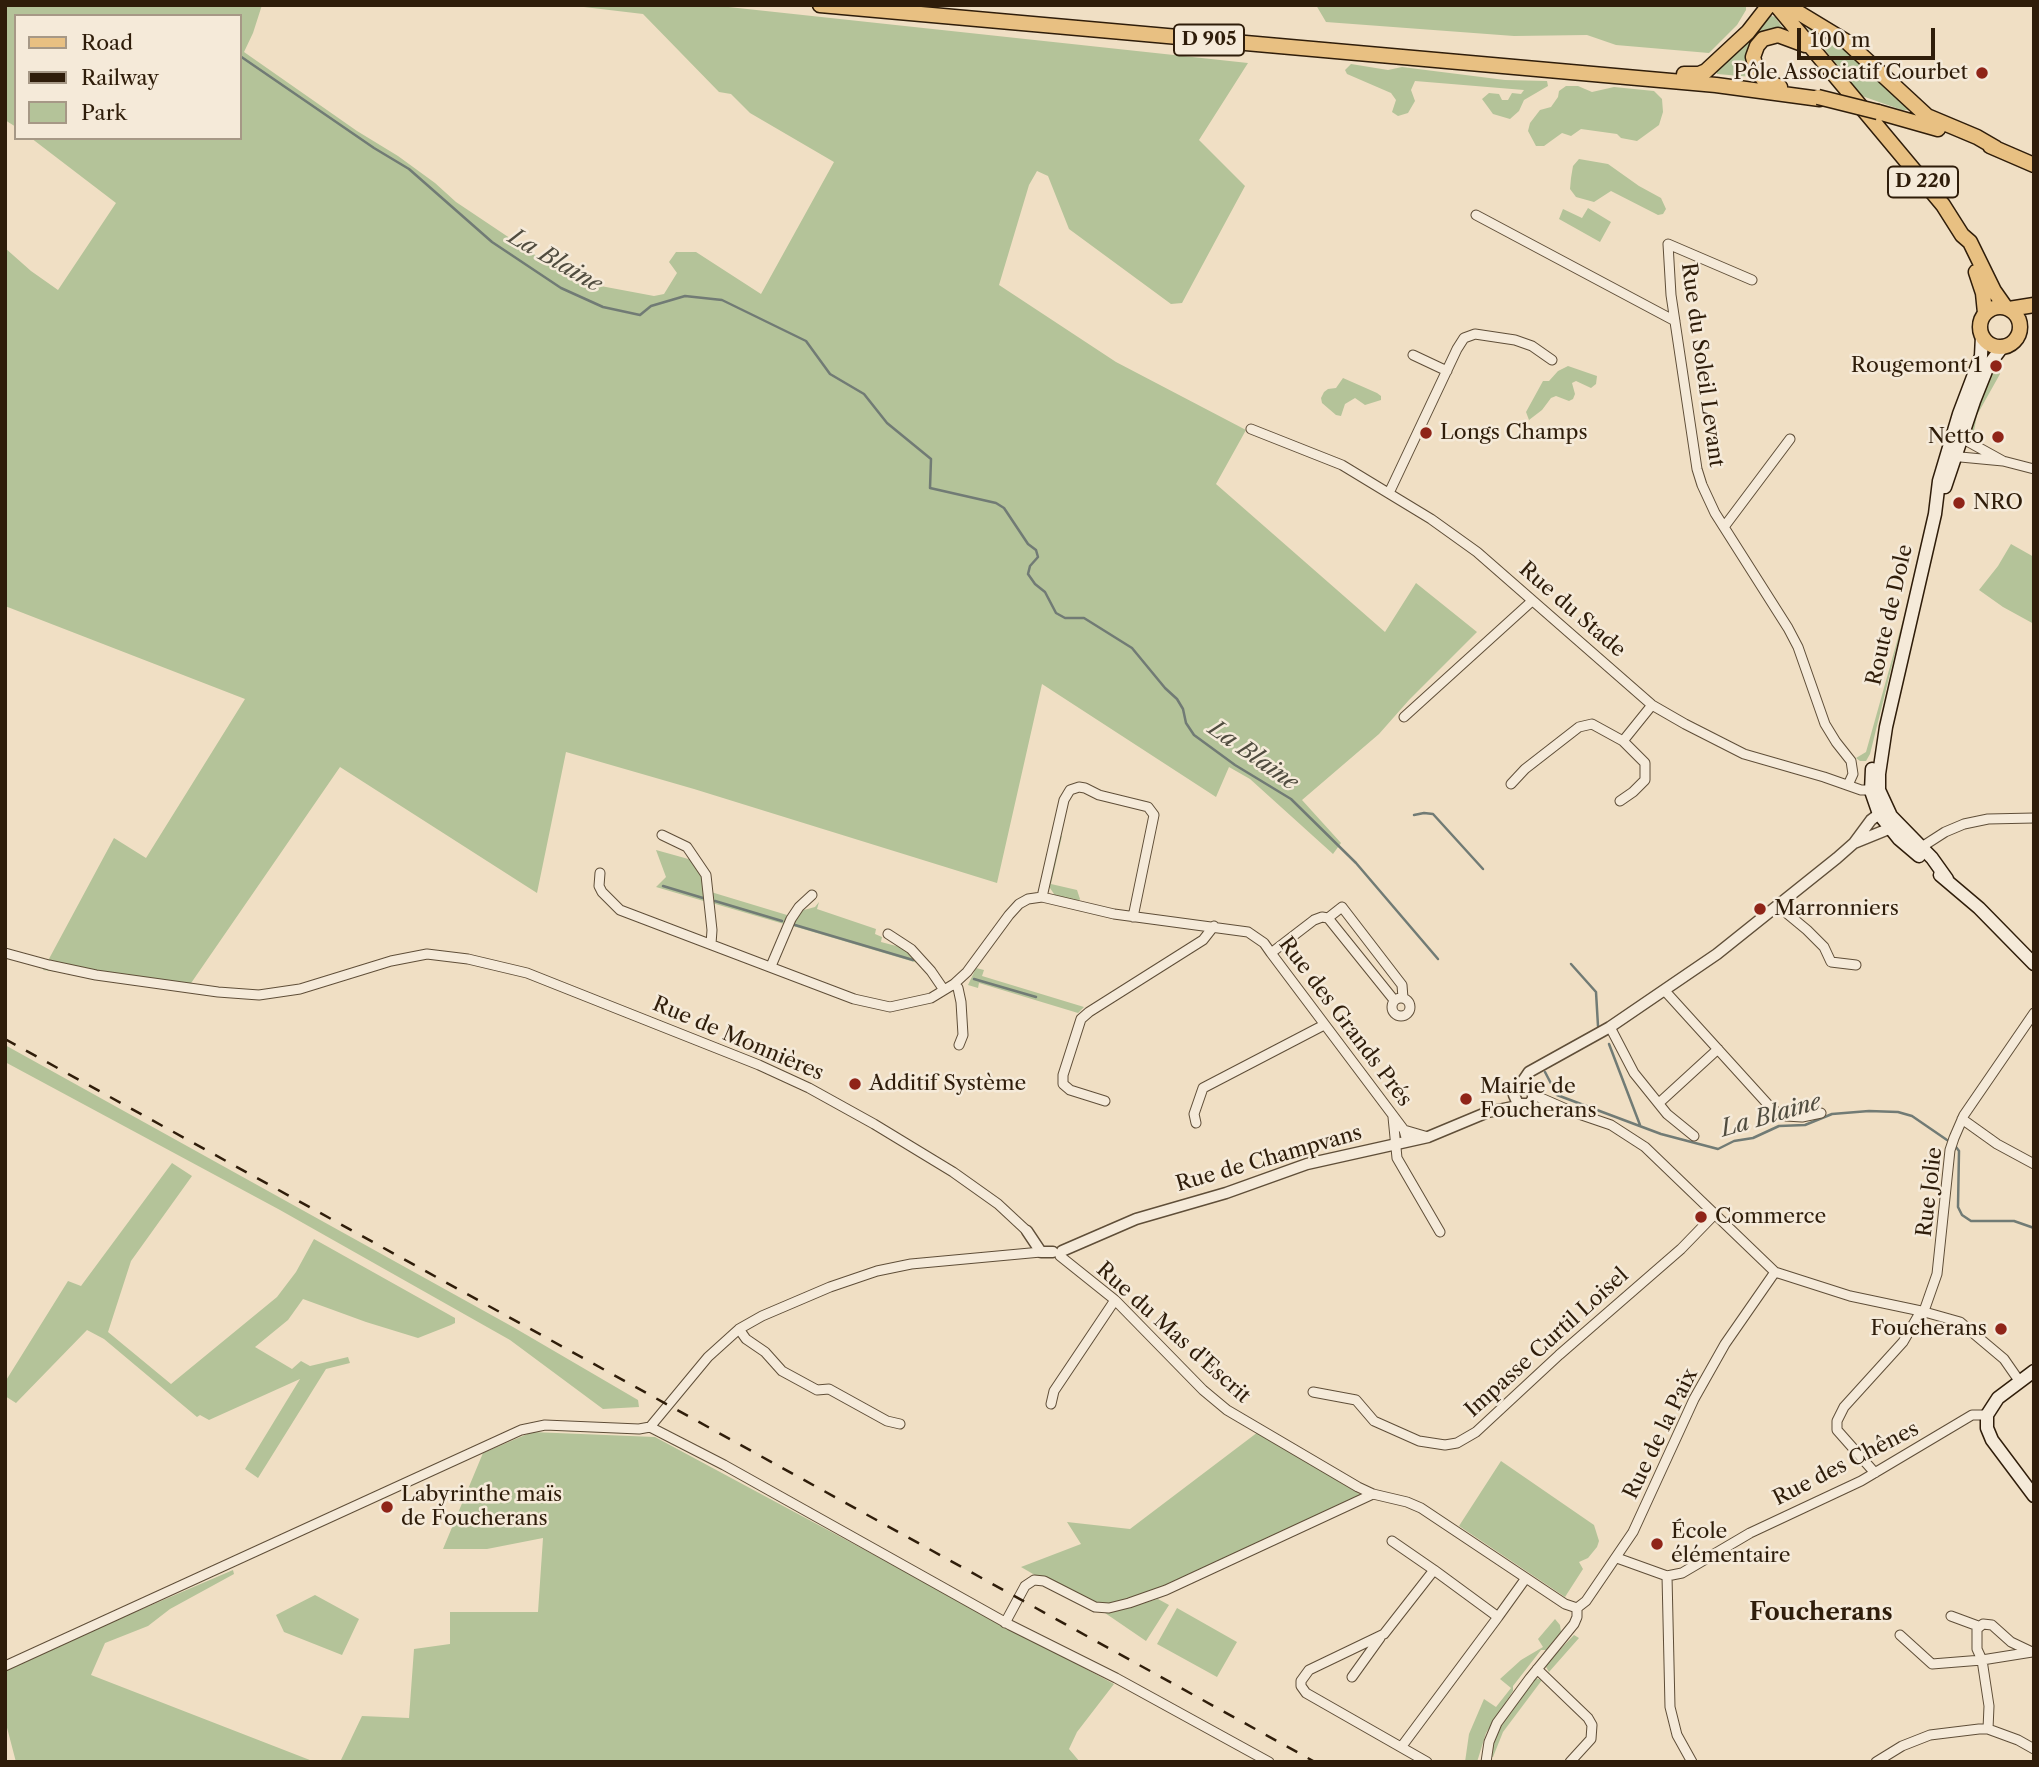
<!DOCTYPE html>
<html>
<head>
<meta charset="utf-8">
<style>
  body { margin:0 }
  #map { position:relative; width:2039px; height:1767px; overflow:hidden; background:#f0dfc4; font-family:"Libre Caslon Text",serif }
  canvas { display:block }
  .frame { position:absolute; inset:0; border:7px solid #2f1d0a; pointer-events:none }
  .legend { position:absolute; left:14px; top:14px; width:228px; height:126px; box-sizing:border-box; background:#f5ead9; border:2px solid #a69886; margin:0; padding:9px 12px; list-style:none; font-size:21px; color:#2f1d0a }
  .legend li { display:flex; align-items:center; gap:14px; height:35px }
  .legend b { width:35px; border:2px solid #a69886 }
  .scale { position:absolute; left:1797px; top:28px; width:138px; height:32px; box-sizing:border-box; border:4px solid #2f1d0a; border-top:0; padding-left:9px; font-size:21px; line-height:24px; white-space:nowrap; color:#2f1d0a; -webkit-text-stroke:5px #f5ead9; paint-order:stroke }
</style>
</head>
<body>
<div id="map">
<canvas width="2039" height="1767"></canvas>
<div class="frame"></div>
<ul class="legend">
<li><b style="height:9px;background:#e8c082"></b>Road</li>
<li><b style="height:9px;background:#2f1d0a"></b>Railway</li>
<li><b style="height:19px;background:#b4c399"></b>Park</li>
</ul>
<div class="scale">100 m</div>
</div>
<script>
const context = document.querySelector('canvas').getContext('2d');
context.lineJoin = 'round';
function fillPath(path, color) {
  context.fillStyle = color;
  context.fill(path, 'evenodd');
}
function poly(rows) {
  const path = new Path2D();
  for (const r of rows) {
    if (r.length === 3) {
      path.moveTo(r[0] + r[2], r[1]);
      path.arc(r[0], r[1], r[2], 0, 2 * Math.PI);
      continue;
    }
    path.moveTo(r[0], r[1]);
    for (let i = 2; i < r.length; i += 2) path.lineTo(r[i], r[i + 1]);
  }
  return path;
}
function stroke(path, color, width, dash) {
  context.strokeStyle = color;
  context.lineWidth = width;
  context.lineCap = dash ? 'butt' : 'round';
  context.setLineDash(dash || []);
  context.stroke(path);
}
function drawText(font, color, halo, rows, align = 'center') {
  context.font = font + ' "Libre Caslon Text",serif';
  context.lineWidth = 5;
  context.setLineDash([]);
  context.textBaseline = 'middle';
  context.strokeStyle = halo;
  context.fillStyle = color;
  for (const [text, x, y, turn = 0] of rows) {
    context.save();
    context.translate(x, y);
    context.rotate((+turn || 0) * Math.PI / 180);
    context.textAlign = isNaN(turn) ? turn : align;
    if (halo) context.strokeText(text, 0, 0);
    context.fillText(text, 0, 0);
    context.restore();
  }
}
fillPath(poly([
  [5,5,262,5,253,33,244,52,357,131,398,156,435,183,456,202,565,275,590,284,654,296,664,294,677,273,669,262,676,252,696,252,761,294,834,162,750,113,731,94,719,92,643,14,567,5,710,5,1248,63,1199,140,1245,186,1182,303,1171,304,1069,229,1048,176,1037,171,1029,185,999,285,1116,362,1246,430,1216,484,1385,632,1416,583,1477,632,1409,700,1379,734,1302,800,1341,843,1333,854,1250,779,1229,767,1216,797,1042,684,997,883,694,789,566,752,537,893,340,767,187,989,43,970,114,838,146,858,245,699,5,606,5,248,31,271,58,290,116,203,31,138,240,138,240,16,16,16,16,127,5,120],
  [1316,5,1746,5,1746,10,1737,25,1709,53,1616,45,1587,35,1514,36,1326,22],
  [1769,15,1775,17,1785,31,1768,32,1752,77,1717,74,1716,70],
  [1805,21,1837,40,1913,110,1902,110,1862,96,1805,25],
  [1351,64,1388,70,1402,67,1505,80,1547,81,1548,86,1524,100,1519,111,1510,119,1493,114,1482,99,1489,93,1499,94,1502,100,1508,100,1512,93,1521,94,1524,90,1415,81,1411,90,1415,101,1408,113,1398,116,1392,112,1396,100,1391,93,1347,74,1345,70],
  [1566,86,1578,86,1592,92,1614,87,1654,91,1662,99,1663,112,1659,125,1637,141,1621,138,1617,134,1581,129,1571,136,1562,133,1544,146,1536,146,1528,131,1530,123,1540,110,1551,107,1558,97,1559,91],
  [1579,159,1608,164,1639,186,1661,198,1666,209,1663,214,1658,215,1611,191,1594,202,1576,197,1570,189,1571,178,1573,166],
  [1588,208,1611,222,1600,242,1559,219,1563,209,1582,218],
  [1993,363,1999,368,2000,374,1977,415,1973,436,1971,424],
  [1568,366,1597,376,1596,384,1591,388,1576,381,1572,383,1575,394,1573,399,1569,401,1556,396,1551,398,1542,410,1529,420,1526,412,1543,381,1549,381,1558,371],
  [1343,378,1377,393,1381,396,1381,400,1365,405,1355,398,1345,404,1341,416,1336,415,1322,403,1321,398,1324,392,1328,389,1336,388],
  [2011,544,2034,557,2034,624,2003,607,1979,590,1998,566],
  [1905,613,1870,754,1866,761,1860,761,1856,758,1866,752],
  [1059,835,1062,836,1051,884,1077,890,1080,899,1078,902,1056,897,1048,885],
  [656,850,692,860,701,872,707,902,656,887,666,877],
  [711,892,787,915,784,924,712,903],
  [819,902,817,909,876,929,875,934,882,937,881,942,904,948,921,964,793,926,787,932,800,911,815,907],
  [976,968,984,970,982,976,1084,1007,1078,1013,979,983,978,988,968,985],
  [5,1045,513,1327,638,1400,639,1407,603,1409,510,1340,280,1210,5,1062],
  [172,1163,192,1176,131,1261,108,1332,171,1384,277,1297,296,1272,314,1239,455,1318,455,1323,451,1325,418,1338,366,1322,303,1299,288,1320,255,1347,292,1369,301,1361,310,1366,348,1357,350,1363,326,1369,258,1478,245,1469,300,1379,209,1420,200,1415,197,1417,104,1339,87,1330,16,1403,5,1396,5,1382,68,1281,81,1286],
  [532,1432,655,1437,1114,1684,1077,1732,1069,1749,1080,1762,340,1762,362,1716,409,1718,414,1649,450,1644,450,1612,538,1612,543,1538,487,1549,443,1549,483,1453],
  [1258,1432,1361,1495,1170,1585,1097,1611,1021,1567,1081,1544,1067,1522,1130,1529],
  [1501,1461,1594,1525,1599,1541,1597,1547,1588,1558,1579,1562,1583,1569,1565,1597,1459,1526],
  [233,1570,234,1574,170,1609,148,1626,105,1643,91,1675,315,1762,16,1762,5,1720,5,1668],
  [315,1595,359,1619,342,1655,284,1632,276,1615],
  [1158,1599,1169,1605,1146,1641,1105,1613],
  [1177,1608,1237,1642,1217,1677,1157,1644],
  [1555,1619,1560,1625,1561,1632,1546,1650,1541,1650,1513,1686,1513,1691,1486,1733,1477,1762,1465,1762,1469,1734,1484,1699,1496,1707,1511,1688,1500,1679,1521,1660,1543,1647,1538,1639],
  [1574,1635,1579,1638,1549,1672,1545,1665],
  [1535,1678,1542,1680,1503,1732,1493,1757,1490,1757,1500,1725]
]), '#b4c399');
stroke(poly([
  [240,56,374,148,409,169,492,242,561,288,603,307,640,315,651,306,685,296,722,300,806,341,830,374,864,394,887,423,931,459,930,488,996,503,1004,508,1028,544,1036,550,1038,557,1030,566,1028,574,1035,584,1045,592,1056,613,1065,618,1084,618,1132,648,1165,688,1177,699,1183,709,1186,723,1194,735,1235,765,1291,799,1356,863,1438,959],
  [1414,815,1424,813,1433,814,1483,869],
  [663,886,703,898],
  [715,901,782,921],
  [795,925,913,960],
  [1571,964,1596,992,1598,1026],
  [974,979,1036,997],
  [1609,1044,1640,1125],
  [1545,1072,1557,1095,1661,1134,1718,1149,1734,1141,1753,1138,1779,1126,1805,1125,1832,1114,1869,1111,1898,1112,1912,1116,1947,1140],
  [1956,1147,1959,1151,1958,1207,1962,1215,1971,1221,2014,1221,2034,1228]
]), '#717b75', 2.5);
const minor = poly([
  [1476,215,1675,321],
  [1752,280,1668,244,1671,295,1697,469,1702,485,1715,513,1788,628,1798,647,1825,724,1836,742,1851,761,1853,774,1848,785],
  [1413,355,1447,371],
  [1251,429,1342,465,1431,519,1477,552,1652,705,1685,724,1744,754,1824,777,1861,790,1874,790],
  [1956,435,2003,461],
  [1950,456,2003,461,2034,469],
  [1389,493,1457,349,1464,338,1475,334,1515,340,1532,346,1552,360],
  [1724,527,1790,439],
  [1404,717,1532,601],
  [1623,741,1652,705],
  [1511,784,1525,769,1579,727,1592,724,1623,741,1645,763,1645,780,1633,792,1620,801],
  [662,835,687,847,706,875,712,930,711,944],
  [1917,850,1945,832,1964,824,1988,819,2034,818],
  [600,873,599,886,602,892,620,910,854,999,890,1007,931,998,954,984,967,972,1009,915,1019,904,1028,899,1042,897,1114,914,1248,932,1264,943,1271,953,1404,1130,1407,1141],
  [1042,897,1064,800,1070,790,1079,787,1085,788,1099,795,1148,807,1154,815,1133,917],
  [1778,906,1807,930,1824,947,1831,962,1856,965],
  [1328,918,1342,907,1402,985,1403,998],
  [1328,918,1394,1000],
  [888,934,911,949,931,971,944,990],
  [5,953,49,965,96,975,218,992,259,995,300,989,391,961,427,954,468,959,527,973,759,1065,809,1088,874,1124,953,1172,998,1204,1027,1231],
  [1271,953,1314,920,1322,917,1328,918],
  [771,966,791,919,799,907,812,895],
  [954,984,958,988,961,1002,963,1035,959,1045],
  [1665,991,1773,1110,1786,1116,1802,1117,1821,1113],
  [1401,1007,9],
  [1610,1027,1634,1073,1667,1114,1694,1136],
  [1534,1095,1573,1112,1611,1125,1645,1147,1775,1272,1850,1296,1921,1311,1960,1322,2004,1359,2020,1382],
  [1105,1101,1070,1090,1063,1084,1063,1075,1081,1019,1089,1012,1203,940,1214,926],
  [1659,1103,1718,1049],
  [1526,1105,1568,1112],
  [1393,1117,1397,1158,1440,1232],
  [1962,1119,1997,1144,2034,1164],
  [1196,1123,1194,1114,1203,1088,1324,1025],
  [1404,1130,1428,1137],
  [1060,1256,1115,1300,1203,1390,1227,1410,1358,1487,1373,1494,1407,1502,1421,1508,1565,1604,1577,1608],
  [1924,1311,1937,1274,1950,1150,1954,1138,1964,1115,2034,1013],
  [739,1329,746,1339,765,1352,782,1371,817,1390,829,1389,887,1421,900,1424],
  [1313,1392,1356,1400,1374,1421,1419,1441,1445,1445,1457,1443,1476,1432,1559,1355,1681,1249,1714,1215],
  [1051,1404,1054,1391,1115,1300],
  [650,1427,724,1465,1010,1625,1116,1678,1269,1762],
  [1875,1473,1837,1430,1837,1421,1844,1407,1903,1342,1921,1311],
  [1392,1541,1434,1570],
  [1617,1558,1667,1576],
  [1577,1608,1586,1601,1633,1532,1694,1399,1725,1344,1775,1272],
  [1951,1616,1978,1626],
  [1498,1617,1526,1578],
  [1005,1623,1025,1586,1034,1580,1044,1581,1095,1607,1109,1608,1129,1603,1166,1590,1373,1494],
  [1900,1635,1932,1664,1982,1660,2032,1652],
  [5,1666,521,1430,545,1425,639,1429,650,1427,708,1357,739,1329,762,1316,830,1287,877,1271,911,1264,1041,1252],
  [1537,1669,1588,1718,1592,1725,1591,1739,1570,1762],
  [1352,1677,1380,1638],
  [1988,1729,1989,1706,1982,1660,1977,1649,1977,1629,1983,1624,1992,1625,2011,1642,2032,1652],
  [1402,1746,1498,1617,1434,1570,1384,1634,1309,1670,1301,1681,1301,1686,1306,1693,1427,1762],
  [1486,1762,1489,1742,1497,1723,1530,1678,1574,1624,1577,1617,1577,1608],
  [1692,1762,1677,1735,1670,1707,1667,1576,1682,1573,1750,1533,1861,1481,1972,1415,1987,1415],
  [1876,1762,1902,1746,1930,1735,1979,1729,1988,1729,2018,1740,2034,1749]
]);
const tertiary = poly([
  [1854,843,1886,830,1895,823],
  [1519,1087,1528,1087,1533,1092,1533,1099,1529,1104,1518,1104,1514,1095,1516,1091,1529,1072,1610,1027,1717,954,1837,858,1854,843,1871,820,1883,811],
  [1027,1231,1041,1252,1053,1252],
  [1062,1251,1136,1219,1226,1193,1307,1164,1428,1137,1488,1112,1523,1105]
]);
const secondary = poly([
  [1945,487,1974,401,1988,366,2003,346],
  [1872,769,1871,791,1879,814,1899,839,1919,856],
  [1940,875,1979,908,2034,964],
  [1947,879,1932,858,1891,816,1879,790,1879,774,1886,727,1935,514,1939,481,1959,414,1981,356,1982,336],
  [2034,1371,1998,1398,1987,1415,1987,1428,1992,1440,2034,1496]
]);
const primary = poly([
  [820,5,1716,85,1820,99],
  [1776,5,1943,205,1962,235,1970,242,1994,291,2006,308],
  [1786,5,1847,42,1927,116,1977,137,1996,148],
  [1684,74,1699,74,1706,71,1748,32,1769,5],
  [1780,87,1764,80,1757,71,1753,57,1757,46,1763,39,1778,35,1805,45],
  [1878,112,1938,129],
  [1990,146,2034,165],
  [1976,272,1983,293,1985,313],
  [2000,327,20],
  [2009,309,2034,305]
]);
stroke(minor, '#5f4e38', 11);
stroke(tertiary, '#5f4e38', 13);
stroke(secondary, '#2f1d0a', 15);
stroke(primary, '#2f1d0a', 17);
stroke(minor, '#f5ead9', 9);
stroke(tertiary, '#f5ead9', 10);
stroke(secondary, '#f5ead9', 12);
stroke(primary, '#e8c082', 14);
stroke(poly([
  [5,1039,1315,1762]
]), '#2f1d0a', 2.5, [12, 12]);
const primaryBridge = poly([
  [1818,97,1878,112]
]);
stroke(primaryBridge, '#2f1d0a', 17, []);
stroke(primaryBridge, '#e8c082', 14);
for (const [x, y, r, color] of [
  [1982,73,7,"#8f2418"],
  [1996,366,7,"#8f2418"],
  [1426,433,7,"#8f2418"],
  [1998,437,7,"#8f2418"],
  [1959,503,7,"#8f2418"],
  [1760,909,7,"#8f2418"],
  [855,1084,7,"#8f2418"],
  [1466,1099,7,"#8f2418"],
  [1701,1217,7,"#8f2418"],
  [2001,1329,7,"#8f2418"],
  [387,1507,7,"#8f2418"],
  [1657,1544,7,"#8f2418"]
]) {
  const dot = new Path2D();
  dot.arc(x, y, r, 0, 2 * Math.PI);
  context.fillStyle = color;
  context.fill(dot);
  stroke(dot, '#f5ead9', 2.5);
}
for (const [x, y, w] of [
  [1209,40,70],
  [1923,182,70]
]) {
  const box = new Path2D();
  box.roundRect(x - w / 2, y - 15.5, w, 31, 5);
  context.fillStyle = '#f5ead9';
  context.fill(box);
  stroke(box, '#2f1d0a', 2);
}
drawText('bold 19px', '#2f1d0a', null, [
  ["D 905",1209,40],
  ["D 220",1923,182]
]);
drawText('21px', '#2f1d0a', '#f5ead9', [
  ["Pôle Associatif Courbet",1968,73,"right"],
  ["Rougemont 1",1982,366,"right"],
  ["Longs Champs",1440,433],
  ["Netto",1984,437,"right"],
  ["NRO",1973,503],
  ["Marronniers",1774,909],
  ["Additif Système",869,1084],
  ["Mairie de",1480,1087],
  ["Foucherans",1480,1111],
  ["Commerce",1715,1217],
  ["Foucherans",1987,1329,"right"],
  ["Labyrinthe maïs",401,1495],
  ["de Foucherans",401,1519],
  ["École",1671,1532],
  ["élémentaire",1671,1556]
], 'left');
drawText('21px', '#2f1d0a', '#f5ead9', [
  ["Rue du Soleil Levant",1702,365,82],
  ["Rue du Stade",1572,610,41],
  ["Route de Dole",1890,615,-77],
  ["Rue des Grands Prés",1345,1022,53],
  ["Rue de Monnières",738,1039,23],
  ["Rue de Champvans",1269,1159,-16],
  ["Rue Jolie",1930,1192,-83],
  ["Rue du Mas d'Escrit",1173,1333,42],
  ["Impasse Curtil Loisel",1547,1343,-42],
  ["Rue de la Paix",1661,1434,-64],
  ["Rue des Chênes",1846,1464,-27]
]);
drawText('italic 23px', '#504c3f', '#f5ead9', [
  ["La Blaine",555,261,30],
  ["La Blaine",1253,756,35],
  ["La Blaine",1771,1116,-16]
]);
drawText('bold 24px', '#2f1d0a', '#f5ead9', [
  ["Foucherans",1821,1613]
]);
</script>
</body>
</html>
